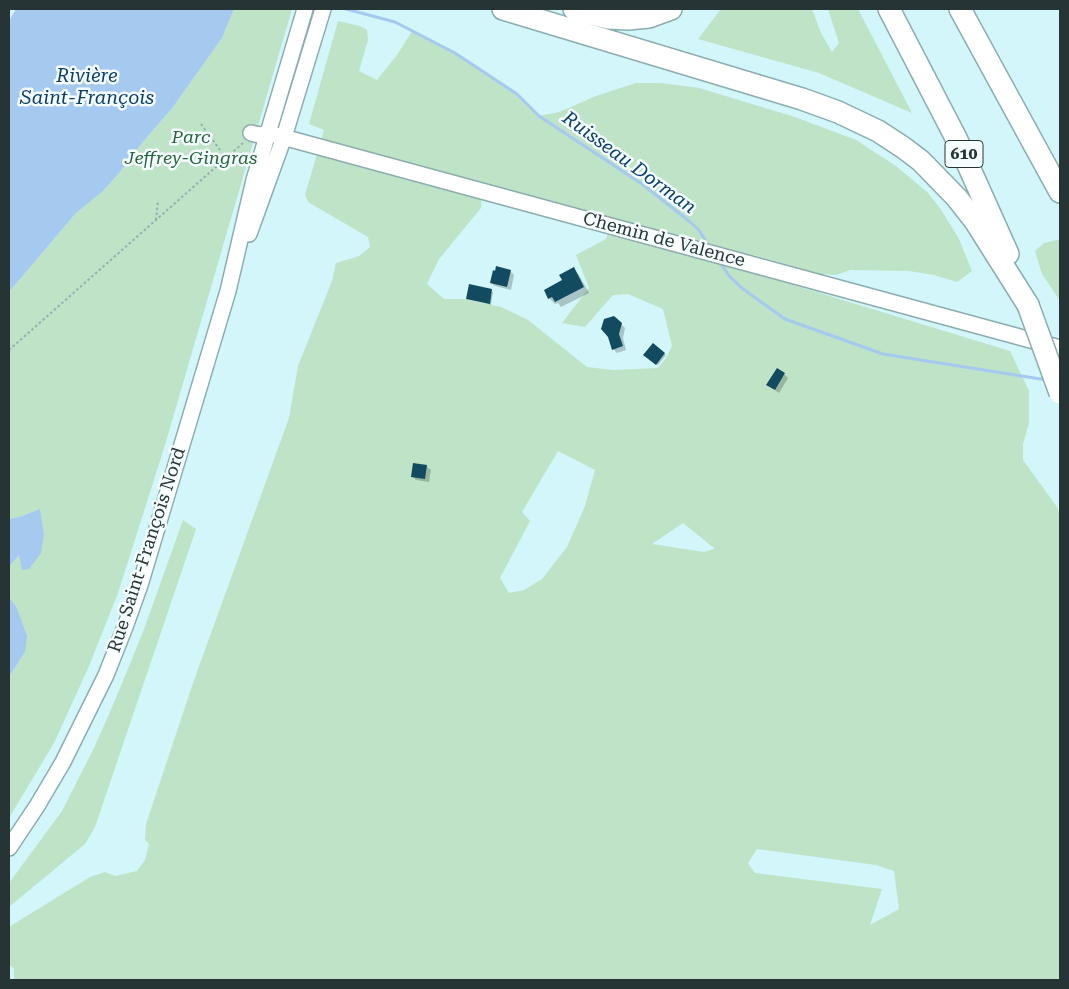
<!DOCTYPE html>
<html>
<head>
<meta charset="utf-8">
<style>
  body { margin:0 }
  #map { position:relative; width:1069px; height:989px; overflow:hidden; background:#d2f6f9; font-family:"Roboto Serif",serif }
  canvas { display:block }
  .frame { position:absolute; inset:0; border:10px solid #263435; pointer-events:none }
</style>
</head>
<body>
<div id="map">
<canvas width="1069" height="989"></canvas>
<div class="frame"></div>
</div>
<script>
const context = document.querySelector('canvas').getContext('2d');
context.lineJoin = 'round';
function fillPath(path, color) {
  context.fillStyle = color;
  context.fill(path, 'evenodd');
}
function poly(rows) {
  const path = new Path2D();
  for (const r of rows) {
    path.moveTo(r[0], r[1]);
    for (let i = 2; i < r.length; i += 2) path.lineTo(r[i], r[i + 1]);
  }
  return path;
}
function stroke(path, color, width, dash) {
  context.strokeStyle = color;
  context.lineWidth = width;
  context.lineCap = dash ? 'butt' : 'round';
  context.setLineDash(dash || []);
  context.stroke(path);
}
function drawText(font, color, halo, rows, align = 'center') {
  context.font = font + ' "Roboto Serif",serif';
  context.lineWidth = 5;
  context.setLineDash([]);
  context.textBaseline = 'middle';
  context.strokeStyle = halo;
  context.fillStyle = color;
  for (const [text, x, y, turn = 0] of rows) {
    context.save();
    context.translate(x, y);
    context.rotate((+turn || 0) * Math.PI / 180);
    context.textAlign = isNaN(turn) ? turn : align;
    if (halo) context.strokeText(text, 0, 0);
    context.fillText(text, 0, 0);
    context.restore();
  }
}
fillPath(poly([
  [234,9,292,9,165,445,118,593,89,666,54,743,9,818,9,677,25,652,16,606,9,597,9,567,19,555,40,509,19,517,9,519,9,292,76,213,102,192,120,172,142,143,173,107,222,38],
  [721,9,812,9,821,33,832,52,839,43,828,9,858,9,912,113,819,73,698,39],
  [338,21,360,26,367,30,368,40,359,71,377,80,397,55,412,31,455,53,517,94,539,116,559,112,596,96,636,83,661,83,699,88,795,117,856,140,896,166,927,192,940,208,959,239,972,271,957,282,934,275,909,271,850,270,836,275,820,274,754,255,754,273,1010,351,1029,391,1029,423,1023,444,1023,460,1057,507,1060,516,1060,980,14,980,14,969,9,964,9,927,90,877,105,872,115,876,137,871,145,860,149,844,145,840,146,824,193,683,289,418,298,366,332,281,336,263,359,256,370,247,368,237,308,202,305,195,324,130,309,124],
  [482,184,614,218,606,239,576,255,589,288,562,323,585,327,613,295,628,294,663,309,672,346,666,358,658,368,613,370,587,367,528,320,501,307,464,299,444,299,427,284,439,259,481,208],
  [558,451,595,470,585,506,567,547,542,579,524,590,509,593,500,578,530,521,522,512],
  [683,523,714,548,714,549,704,552,652,544],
  [757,849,876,865,894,871,899,909,870,925,882,889,755,873,748,863],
  [1056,240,1060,240,1060,301,1042,274,1035,251,1044,243],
  [183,520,196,529,95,827,85,844,9,907,9,883,62,811,94,748,113,705,143,632]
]), '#bee3c7');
fillPath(poly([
  [16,9,234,9,222,38,173,107,142,143,120,172,102,192,76,213,9,292,9,21],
  [40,509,44,535,41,553,29,569,22,570,19,555,9,567,9,519,19,517],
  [9,597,16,606,27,636,25,652,9,677]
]), '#a6c9ef');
fillPath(poly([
  [573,269,579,275,589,293,561,307,558,303,555,304,549,298,545,291,564,281],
  [510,271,514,275,511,290,495,286,491,283,496,272],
  [491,290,493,292,491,305,467,298],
  [614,317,625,328,623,338,626,350,617,353,613,349],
  [653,345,666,355,658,365,645,355],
  [784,374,788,378,779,393,768,385],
  [414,465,427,467,431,470,429,482,416,480,412,476]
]), '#0003');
stroke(poly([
  [346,9,395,22,455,53,517,94,539,116,642,184,689,221,699,230,710,248],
  [719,261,730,277,743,289,785,319,883,354,1047,380]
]), '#a6c9ef', 3);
fillPath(poly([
  [496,266,511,270,507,287,490,283,493,270,495,271],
  [574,267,584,287,555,302,552,297,548,299,544,290,562,280,559,275],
  [469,284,492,289,490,304,466,299],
  [614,316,622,323,619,334,623,346,612,350,608,337,601,329,604,319],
  [653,343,665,353,656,365,643,355],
  [777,368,785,373,775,390,766,385],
  [413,463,427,465,425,479,411,477]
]), '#124b5f');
const minor = poly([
  [251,133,259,135,268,133,1060,348],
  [249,234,284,137,323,9],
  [9,848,37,806,63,762,106,675,125,627,140,585,228,291,254,180,305,9]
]);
const highway = poly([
  [503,9,802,99,838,112,878,131,904,148,921,161,957,198,975,221,1028,305],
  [574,9,608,18,628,19,649,17,671,9],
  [889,9,956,138,1008,254],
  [960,9,1060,192]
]);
stroke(minor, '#8badaf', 18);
stroke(highway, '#8badaf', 24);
stroke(poly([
  [201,124,220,150],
  [156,220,158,200],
  [9,350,243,143]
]), '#93afb1', 2, [2.5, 2.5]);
stroke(minor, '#fff', 15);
stroke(highway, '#fff', 21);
const highwayBridge = poly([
  [1028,305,1060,393]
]);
stroke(highwayBridge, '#8badaf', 24, []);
stroke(highwayBridge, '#fff', 21);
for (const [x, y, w] of [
  [964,154,38]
]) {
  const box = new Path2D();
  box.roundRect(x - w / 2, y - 13.5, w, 27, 4);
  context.fillStyle = '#f6fdfe';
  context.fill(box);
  stroke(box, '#263435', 1);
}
drawText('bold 16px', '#263435', null, [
  ["610",964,154]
]);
drawText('italic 18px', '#23643a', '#f6fdfe', [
  ["Parc",191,138],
  ["Jeffrey-Gingras",191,159]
]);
drawText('18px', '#263435', '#f6fdfe', [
  ["Chemin de Valence",664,240,15],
  ["Rue Saint-François Nord",147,550,-72]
]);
drawText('italic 19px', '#093e6d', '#f6fdfe', [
  ["Rivière",87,76],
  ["Saint-François",87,98],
  ["Ruisseau Dorman",629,163,36]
]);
</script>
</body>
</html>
